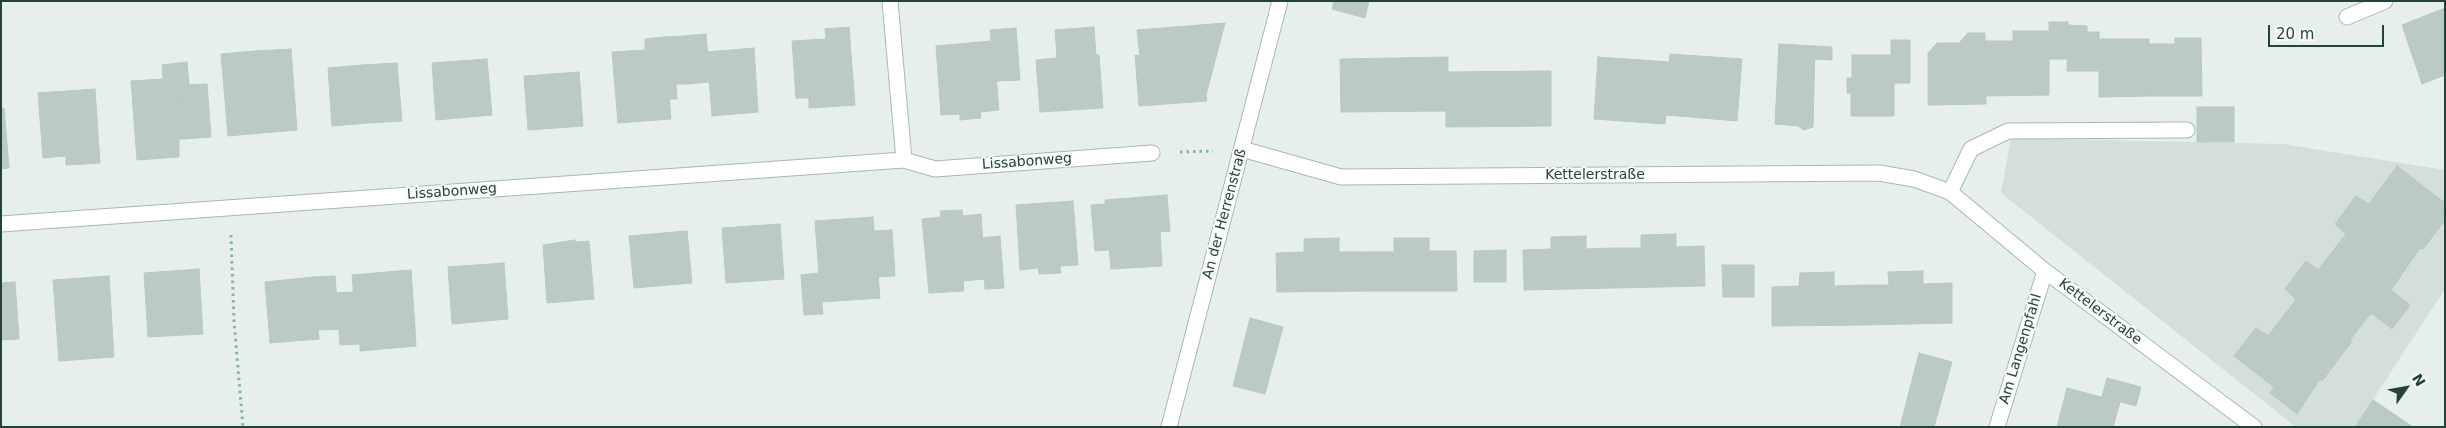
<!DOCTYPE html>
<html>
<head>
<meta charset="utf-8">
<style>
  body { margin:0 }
  #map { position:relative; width:2446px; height:428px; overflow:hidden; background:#e6efeb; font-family:"DejaVu Sans",sans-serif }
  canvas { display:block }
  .frame { position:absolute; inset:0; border:2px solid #24423a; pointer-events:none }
  .north { position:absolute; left:2381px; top:363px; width:50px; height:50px; -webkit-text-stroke:4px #f7fbf9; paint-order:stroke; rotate:58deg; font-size:14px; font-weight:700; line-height:20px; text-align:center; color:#24423a }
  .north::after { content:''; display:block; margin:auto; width:18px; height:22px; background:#24423a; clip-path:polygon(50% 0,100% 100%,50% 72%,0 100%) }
  .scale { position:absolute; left:2268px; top:25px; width:116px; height:22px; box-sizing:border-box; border:2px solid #24423a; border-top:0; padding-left:6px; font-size:15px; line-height:18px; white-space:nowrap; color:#24423a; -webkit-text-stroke:4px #f7fbf9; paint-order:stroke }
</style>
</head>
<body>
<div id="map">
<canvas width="2446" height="428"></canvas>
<div class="frame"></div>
<div class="north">N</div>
<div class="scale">20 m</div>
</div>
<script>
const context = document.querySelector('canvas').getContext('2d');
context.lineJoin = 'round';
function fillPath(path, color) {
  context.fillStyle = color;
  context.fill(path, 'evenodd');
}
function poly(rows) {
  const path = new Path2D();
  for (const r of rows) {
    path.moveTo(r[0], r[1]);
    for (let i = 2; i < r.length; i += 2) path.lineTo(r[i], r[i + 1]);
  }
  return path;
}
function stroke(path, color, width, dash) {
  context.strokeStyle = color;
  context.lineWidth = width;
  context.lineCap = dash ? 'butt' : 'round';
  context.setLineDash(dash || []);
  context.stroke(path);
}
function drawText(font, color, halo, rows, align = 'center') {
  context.font = font + ' "DejaVu Sans",sans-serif';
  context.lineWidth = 4;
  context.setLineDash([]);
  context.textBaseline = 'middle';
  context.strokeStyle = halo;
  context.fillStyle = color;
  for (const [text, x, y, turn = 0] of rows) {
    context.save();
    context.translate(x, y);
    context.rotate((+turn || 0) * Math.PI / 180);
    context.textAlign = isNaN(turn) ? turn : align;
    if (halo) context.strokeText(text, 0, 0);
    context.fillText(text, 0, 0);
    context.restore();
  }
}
fillPath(poly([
  [2011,138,2283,144,2445,170,2445,289,2355,427,2296,427,2001,193]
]), '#d4dfda');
const building = poly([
  [1334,1,1369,1,1365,18,1332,9,1334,1],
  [2445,8,2445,75,2422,84,2402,25,2445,8],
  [2049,22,2068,22,2067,59,2049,59,2049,22],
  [1225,23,1206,95,1207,101,1139,106,1135,55,1140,56,1137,30,1225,23],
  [2068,25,2087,26,2088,71,2067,71,2068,25],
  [849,27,855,105,809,108,809,98,796,98,792,41,826,39,825,29,849,27],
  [1094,27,1096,55,1099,55,1103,108,1040,112,1036,60,1057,58,1055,30,1094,27],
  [1016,28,1020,80,997,81,993,41,991,41,990,30,1016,28],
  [2013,31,2049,31,2049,95,1985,96,1985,41,2013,41,2013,31],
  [2087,32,2099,32,2099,39,2149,39,2150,96,2099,97,2099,71,2088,71,2087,32],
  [1968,33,1985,33,1986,104,1928,105,1928,53,1937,43,1959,43,1968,33],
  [706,34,710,82,688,84,684,36,706,34],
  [684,36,688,84,676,84,677,99,669,99,664,37,684,36],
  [664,37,671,119,618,123,612,52,645,50,645,39,664,37],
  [2175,38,2201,38,2202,96,2150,96,2149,44,2175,44,2175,38],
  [1891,40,1910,40,1910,83,1894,83,1894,55,1891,55,1891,40],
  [991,41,993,41,999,110,980,112,981,118,960,120,960,114,941,115,936,46,991,41],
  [1779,44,1815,46,1813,127,1804,130,1798,126,1775,124,1779,44],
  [1815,46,1832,47,1832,60,1814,59,1815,46],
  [754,48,758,112,712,116,707,52,754,48],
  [291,49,297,130,262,133,256,51,291,49],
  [256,51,262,133,228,136,221,54,256,51],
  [1670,54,1742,59,1737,121,1666,115,1670,54],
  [1852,55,1894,55,1894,116,1851,116,1851,93,1847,93,1847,78,1852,78,1852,55],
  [1448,57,1448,72,1551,71,1551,126,1446,127,1446,111,1341,112,1340,59,1448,57],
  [1598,57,1670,62,1665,124,1594,119,1598,57],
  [487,59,492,115,436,120,432,63,487,59],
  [187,62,190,96,180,96,184,139,179,139,179,157,137,160,131,81,163,79,162,65,187,62],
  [397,63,402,121,367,123,362,65,397,63],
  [362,65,367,123,332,126,328,68,362,65],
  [579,72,583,126,528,130,524,76,579,72],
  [207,84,211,137,184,139,180,96,190,96,188,85,207,84],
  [95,89,100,163,66,165,66,156,43,158,38,93,95,89],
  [2197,107,2234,107,2234,142,2197,142,2197,107],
  [1,108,4,108,9,168,1,169,1,108],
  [2397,166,2445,203,2445,220,2423,249,2420,248,2391,290,2410,305,2392,329,2371,313,2350,340,2352,341,2322,381,2320,379,2297,414,2270,393,2274,387,2234,356,2256,328,2268,336,2296,300,2285,289,2306,261,2318,270,2346,234,2335,224,2356,196,2369,204,2397,166],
  [1167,195,1170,231,1160,232,1162,266,1111,269,1105,200,1167,195],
  [1073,201,1078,265,1060,266,1061,273,1039,274,1038,268,1020,270,1016,205,1073,201],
  [1105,204,1109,250,1095,251,1091,205,1105,204],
  [962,210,963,216,981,214,985,279,963,281,964,291,929,293,922,219,941,217,940,211,962,210],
  [873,217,880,298,821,302,815,221,873,217],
  [780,224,784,279,726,283,722,228,780,224],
  [892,230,895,276,878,277,874,231,892,230],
  [687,231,692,283,634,288,629,236,687,231],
  [1676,234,1676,247,1704,246,1705,286,1614,288,1613,248,1641,248,1641,235,1676,234],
  [1000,236,1004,288,985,289,982,238,1000,236],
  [1586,236,1586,249,1613,248,1614,288,1524,290,1523,250,1551,249,1551,237,1586,236],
  [1339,238,1339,252,1366,252,1367,291,1277,292,1276,253,1304,252,1304,239,1339,238],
  [1394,238,1429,238,1429,251,1456,251,1457,291,1367,291,1366,252,1394,252,1394,238],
  [575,240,576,242,589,241,594,299,547,303,543,245,575,240],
  [1506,250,1506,282,1474,282,1474,251,1506,250],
  [504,263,508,319,452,324,448,267,504,263],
  [1722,265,1754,265,1754,297,1723,297,1722,265],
  [199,269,203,334,148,337,144,273,199,269],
  [411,270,415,328,357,333,352,275,411,270],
  [1923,271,1923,284,1952,283,1952,323,1863,325,1862,285,1889,285,1888,272,1923,271],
  [1834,272,1834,286,1862,285,1863,325,1772,326,1772,287,1799,286,1800,273,1834,272],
  [819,273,823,314,804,315,801,275,819,273],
  [109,276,114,357,59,361,53,280,109,276],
  [335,276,339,329,319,330,314,277,335,276],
  [314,277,319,339,270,343,265,282,314,277],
  [15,282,19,339,1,340,1,283,15,282],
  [353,292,357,333,415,328,416,346,360,351,360,344,340,345,336,293,353,292],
  [1250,318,1283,327,1265,394,1233,386,1250,318],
  [1919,353,1952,362,1934,427,1900,427,1919,353],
  [2107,378,2141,387,2136,406,2102,397,2107,378],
  [2067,388,2120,402,2113,427,2057,427,2067,388],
  [2373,400,2413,427,2355,427,2373,400]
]);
fillPath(building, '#bbcac4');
stroke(building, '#b8c9c2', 1);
const minor = poly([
  [890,1,904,160],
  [2347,17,2385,1],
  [1242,149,1341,177,1879,173,1914,179,1950,192,2045,271,2254,427],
  [1950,192,1971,149,2008,131,2187,130],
  [1,224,904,160,935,169,1152,153],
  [1169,427,1280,1],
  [1997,427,2045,271]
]);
stroke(minor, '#a8b8b2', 17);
stroke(poly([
  [1180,152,1213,151],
  [231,235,234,321,243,427]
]), '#86b3a5', 3, [2.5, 4]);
stroke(minor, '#fff', 15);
drawText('14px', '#24423a', '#f7fbf9', [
  ["Lissabonweg",1027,162,-4],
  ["Kettelerstraße",1595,175],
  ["Lissabonweg",452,192,-4],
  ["An der Herrenstraß",1225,214,-75],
  ["Kettelerstraße",2100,312,37],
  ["Am Langenpfahl",2021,349,-73]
]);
</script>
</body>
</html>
